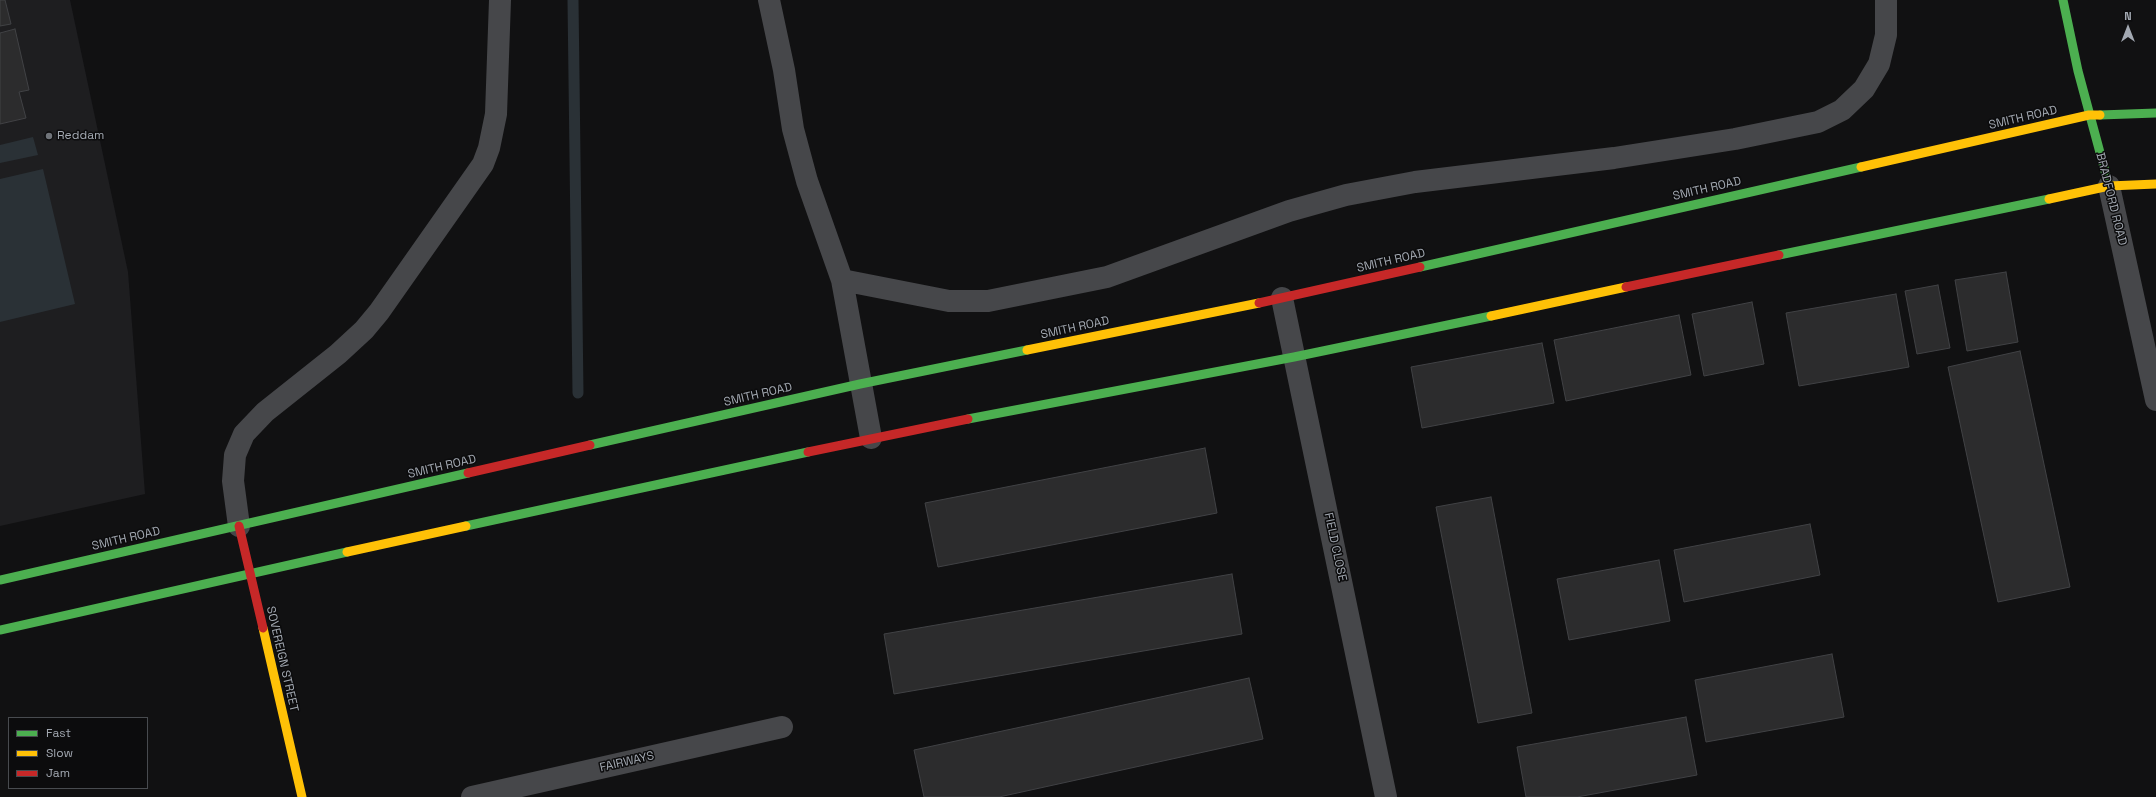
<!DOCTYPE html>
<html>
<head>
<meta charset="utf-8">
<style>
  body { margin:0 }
  #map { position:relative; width:2156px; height:797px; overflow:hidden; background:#111112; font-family:"Space Grotesk",sans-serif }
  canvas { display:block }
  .legend { position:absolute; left:8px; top:717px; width:140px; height:72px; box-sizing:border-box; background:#0c0c0d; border:1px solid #484b4f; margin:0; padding:5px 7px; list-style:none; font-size:12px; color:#a3a9b2 }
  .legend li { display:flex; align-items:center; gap:8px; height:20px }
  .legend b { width:20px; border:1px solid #484b4f }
  .north { position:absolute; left:2108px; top:8px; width:40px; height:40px; -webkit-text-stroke:3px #0c0c0d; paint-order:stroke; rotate:0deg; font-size:11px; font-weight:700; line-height:16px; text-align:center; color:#a3a9b2 }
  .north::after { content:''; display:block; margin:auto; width:14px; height:18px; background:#a3a9b2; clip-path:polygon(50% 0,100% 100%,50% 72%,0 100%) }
</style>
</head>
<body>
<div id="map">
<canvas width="2156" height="797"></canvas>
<ul class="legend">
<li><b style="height:5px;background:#4caf50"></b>Fast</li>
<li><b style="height:5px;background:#ffc107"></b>Slow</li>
<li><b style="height:5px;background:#c62828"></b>Jam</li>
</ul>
<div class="north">N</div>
</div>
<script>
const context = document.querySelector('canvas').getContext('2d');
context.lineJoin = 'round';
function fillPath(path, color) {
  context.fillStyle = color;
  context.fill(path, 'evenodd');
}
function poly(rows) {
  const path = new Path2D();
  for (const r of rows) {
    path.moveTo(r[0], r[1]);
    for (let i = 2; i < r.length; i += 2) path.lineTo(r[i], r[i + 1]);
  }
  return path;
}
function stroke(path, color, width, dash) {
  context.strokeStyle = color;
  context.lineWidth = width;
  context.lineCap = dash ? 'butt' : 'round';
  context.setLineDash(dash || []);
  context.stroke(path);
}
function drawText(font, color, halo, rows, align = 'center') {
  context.font = font + ' "Space Grotesk",sans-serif';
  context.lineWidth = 3;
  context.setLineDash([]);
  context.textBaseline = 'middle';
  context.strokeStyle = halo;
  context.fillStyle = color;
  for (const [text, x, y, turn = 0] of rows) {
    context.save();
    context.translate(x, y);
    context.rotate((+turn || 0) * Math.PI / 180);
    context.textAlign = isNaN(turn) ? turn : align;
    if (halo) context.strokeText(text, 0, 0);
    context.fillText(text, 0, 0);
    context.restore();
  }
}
fillPath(poly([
  [0,0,70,0,128,272,145,494,0,526]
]), '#1e1e20');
fillPath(poly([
  [33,137,38,155,0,163,0,145],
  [43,169,75,304,0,322,0,179]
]), '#2a3136');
stroke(poly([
  [573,0,578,393]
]), '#2a3136', 11);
const building = poly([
  [0,0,5,0,11,24,0,26,0,0],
  [15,29,29,90,19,92,26,118,0,124,0,33,15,29],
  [2006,272,2018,342,1967,351,1955,280,2006,272],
  [1938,285,1950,348,1917,354,1905,291,1938,285],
  [1896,294,1909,367,1799,386,1786,313,1896,294],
  [1752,302,1764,364,1704,376,1692,314,1752,302],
  [1679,315,1691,375,1566,401,1554,340,1679,315],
  [1542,343,1554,403,1422,428,1411,367,1542,343],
  [2020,351,2070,587,1998,602,1948,367,2020,351],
  [1205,448,1217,513,938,567,925,503,1205,448],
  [1491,497,1532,713,1478,723,1436,507,1491,497],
  [1810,524,1820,575,1684,602,1674,550,1810,524],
  [1659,560,1670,621,1569,640,1557,579,1659,560],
  [1232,574,1242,634,894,694,884,634,1232,574],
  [1832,654,1844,717,1706,742,1695,680,1832,654],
  [1249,678,1263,739,999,797,924,797,914,750,1249,678],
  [1686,717,1697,775,1577,797,1526,797,1517,747,1686,717]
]);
fillPath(building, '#2c2c2d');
stroke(building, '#414245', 1);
stroke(poly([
  [769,0,784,70,793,129,807,181,842,280,871,438],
  [842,280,949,301,988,301,1107,277,1289,211,1346,195,1415,182,1614,158,1735,139,1818,122,1842,110,1864,89,1879,64,1886,35,1886,0],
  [239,526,233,481,235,455,244,434,265,412,338,354,364,330,379,312,483,164,489,148,496,114,500,0]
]), '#46474a', 22);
stroke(poly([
  [2109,186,2156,400],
  [1282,298,1386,797],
  [472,797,782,727]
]), '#46474a', 22);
stroke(poly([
  [2063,0,2078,71,2109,186],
  [2100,115,2156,113],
  [1779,255,2049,199],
  [1420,267,1861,167],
  [968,419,1294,357,1491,316],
  [590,445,860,384,1027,350],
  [466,526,808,452],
  [0,580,468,473],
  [0,630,347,552]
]), '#4caf50', 9);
stroke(poly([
  [1861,167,2089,115,2100,115],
  [2049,199,2109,186,2156,184],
  [1491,316,1626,287],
  [1027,350,1259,303],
  [347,552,466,526],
  [263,628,302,797]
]), '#ffc107', 9);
stroke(poly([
  [1626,287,1779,255],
  [1259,303,1420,267],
  [808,452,968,419],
  [468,473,590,445],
  [239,526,263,628]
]), '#c62828', 9);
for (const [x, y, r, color] of [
  [49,136,4,"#70747a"]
]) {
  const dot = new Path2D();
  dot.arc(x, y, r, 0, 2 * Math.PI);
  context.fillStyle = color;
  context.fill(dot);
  stroke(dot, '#0c0c0d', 1.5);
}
drawText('12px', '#a3a9b2', '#0c0c0d', [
  ["SMITH ROAD",2023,118,-13],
  ["SMITH ROAD",1707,189,-13],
  ["BRADFORD ROAD",2111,199,76],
  ["SMITH ROAD",1391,261,-13],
  ["SMITH ROAD",1075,328,-12],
  ["SMITH ROAD",758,395,-13],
  ["SMITH ROAD",442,467,-13],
  ["SMITH ROAD",126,539,-13],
  ["FIELD CLOSE",1335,547,78],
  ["SOVEREIGN STREET",282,659,77],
  ["FAIRWAYS",627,762,-13]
]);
drawText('12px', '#a3a9b2', '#0c0c0d', [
  ["Reddam",57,136]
], 'left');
</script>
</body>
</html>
